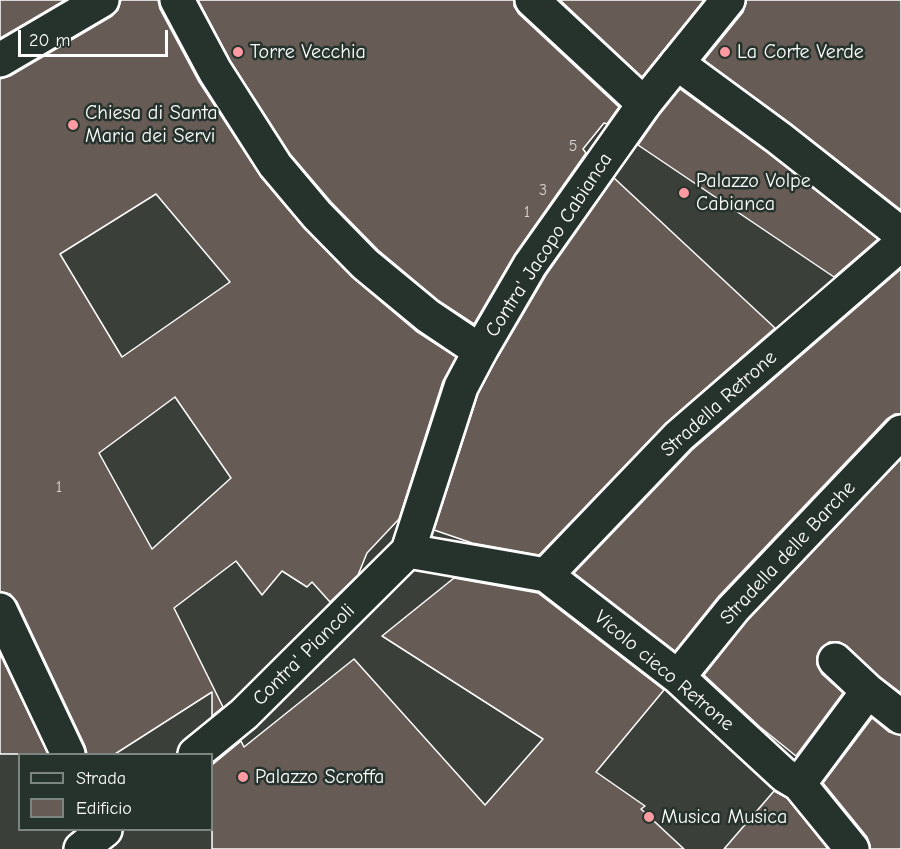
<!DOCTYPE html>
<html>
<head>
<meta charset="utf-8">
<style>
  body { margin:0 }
  #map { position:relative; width:901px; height:849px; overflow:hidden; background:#3a3f39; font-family:"Comic Neue",sans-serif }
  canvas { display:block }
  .legend { position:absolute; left:18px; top:753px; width:195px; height:78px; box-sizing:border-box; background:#26332d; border:2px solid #7d8581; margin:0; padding:8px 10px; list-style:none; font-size:18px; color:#fff }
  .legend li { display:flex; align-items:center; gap:12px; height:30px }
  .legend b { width:30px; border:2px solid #7d8581 }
  .scale { position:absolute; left:18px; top:30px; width:150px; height:27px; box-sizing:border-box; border:3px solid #fff; border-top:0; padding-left:8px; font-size:18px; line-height:21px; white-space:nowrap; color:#fff; -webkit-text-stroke:4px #26332d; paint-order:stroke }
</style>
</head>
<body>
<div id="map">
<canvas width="901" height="849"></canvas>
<ul class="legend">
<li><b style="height:8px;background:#26332d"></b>Strada</li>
<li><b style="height:16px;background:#675c55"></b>Edificio</li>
</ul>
<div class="scale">20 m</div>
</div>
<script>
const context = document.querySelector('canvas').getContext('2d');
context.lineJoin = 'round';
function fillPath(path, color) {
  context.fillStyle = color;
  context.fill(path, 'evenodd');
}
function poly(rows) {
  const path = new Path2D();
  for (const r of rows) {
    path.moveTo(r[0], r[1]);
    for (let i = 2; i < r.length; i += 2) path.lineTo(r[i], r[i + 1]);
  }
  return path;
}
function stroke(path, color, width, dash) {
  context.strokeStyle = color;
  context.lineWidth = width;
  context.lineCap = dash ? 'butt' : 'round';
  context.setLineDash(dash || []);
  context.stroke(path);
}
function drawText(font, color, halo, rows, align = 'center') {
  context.font = font + ' "Comic Neue",sans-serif';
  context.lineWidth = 5;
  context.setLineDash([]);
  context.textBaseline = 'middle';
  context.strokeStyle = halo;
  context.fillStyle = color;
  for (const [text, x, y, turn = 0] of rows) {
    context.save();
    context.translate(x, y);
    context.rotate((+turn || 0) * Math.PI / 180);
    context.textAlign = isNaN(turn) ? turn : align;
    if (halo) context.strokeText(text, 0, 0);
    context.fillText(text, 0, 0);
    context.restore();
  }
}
const building = poly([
  [0,0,65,0,0,38,0,0],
  [121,0,158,0,160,9,198,80,261,177,304,228,352,277,416,331,456,357,443,381,399,519,367,553,358,575,330,602,312,582,307,587,282,571,262,595,236,561,174,608,223,707,212,716,212,692,115,754,87,754,85,746,17,602,10,594,0,592,0,79,10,76,112,16,118,10,121,0],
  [156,194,230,282,122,357,60,254,156,194],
  [175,397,231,478,152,549,99,453,175,397],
  [198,0,514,0,514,6,519,14,619,107,607,124,604,123,583,149,586,153,515,254,474,324,439,301,378,250,331,202,290,154,231,62,198,0],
  [560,0,704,0,642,77,560,0],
  [746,0,901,0,901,210,790,123,704,60,743,12,746,3,746,0],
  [680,89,768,153,878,239,834,277,638,145,659,115,680,89],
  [614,178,775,328,666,423,539,555,472,543,434,530,478,394,496,360,546,275,614,178],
  [901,269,901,414,895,414,887,419,719,596,675,651,574,573,692,450,901,269],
  [901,459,901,693,880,677,847,646,839,642,829,642,821,648,817,656,817,665,822,674,843,693,796,756,760,727,704,675,747,621,901,459],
  [454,578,538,593,664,690,596,772,645,806,641,809,684,849,212,849,212,765,241,741,244,747,354,659,485,805,543,739,382,636,454,578],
  [0,654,48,754,0,754,0,654],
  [872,718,889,732,901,735,901,849,870,849,870,845,867,837,823,783,872,718],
  [774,791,787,798,828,849,724,849,774,791]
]);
fillPath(building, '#675c55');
stroke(building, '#fff', 1.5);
const pedestrian = poly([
  [177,0,215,71,275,165,317,215,365,264,428,316,480,351],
  [532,0,644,104],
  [0,60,102,0],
  [677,63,779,138,901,234],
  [408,551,546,575,678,677,784,775,799,784,852,849],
  [546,575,679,436,901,244],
  [0,610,68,754],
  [835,660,868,691],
  [678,677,733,609,901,432],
  [799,784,868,691,901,717]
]);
const minor = poly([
  [195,754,244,714,408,551,461,387,480,351,530,265,644,104,728,0],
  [81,849,105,830]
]);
stroke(pedestrian, '#fff', 38);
stroke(minor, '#fff', 38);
stroke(pedestrian, '#26332d', 33);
stroke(minor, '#26332d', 33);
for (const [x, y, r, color] of [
  [238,52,6,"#ff9aa2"],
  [725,52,6,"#ff9aa2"],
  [73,125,6,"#ff9aa2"],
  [684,193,6,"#ff9aa2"],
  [243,777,6,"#ff9aa2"],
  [649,817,6,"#ff9aa2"]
]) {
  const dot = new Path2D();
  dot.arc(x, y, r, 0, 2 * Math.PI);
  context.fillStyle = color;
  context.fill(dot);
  stroke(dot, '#26332d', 2);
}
drawText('16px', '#d9d6d4', null, [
  ["5",573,146],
  ["3",543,190],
  ["1",527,212],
  ["1",59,487]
]);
drawText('20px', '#fff', '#26332d', [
  ["Torre Vecchia",250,52],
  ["La Corte Verde",737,52],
  ["Chiesa di Santa",85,113],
  ["Maria dei Servi",85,136],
  ["Palazzo Volpe",696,181],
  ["Cabianca",696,204],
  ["Palazzo Scroffa",255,777],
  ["Musica Musica",661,817]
], 'left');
drawText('20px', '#fff', '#26332d', [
  ["Contra' Jacopo Cabianca",549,245,-57],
  ["Stradella Retrone",719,404,-42],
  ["Stradella delle Barche",788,553,-47],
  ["Contra' Piancoli",304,655,-45],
  ["Vicolo cieco Retrone",664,671,40]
]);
</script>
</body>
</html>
